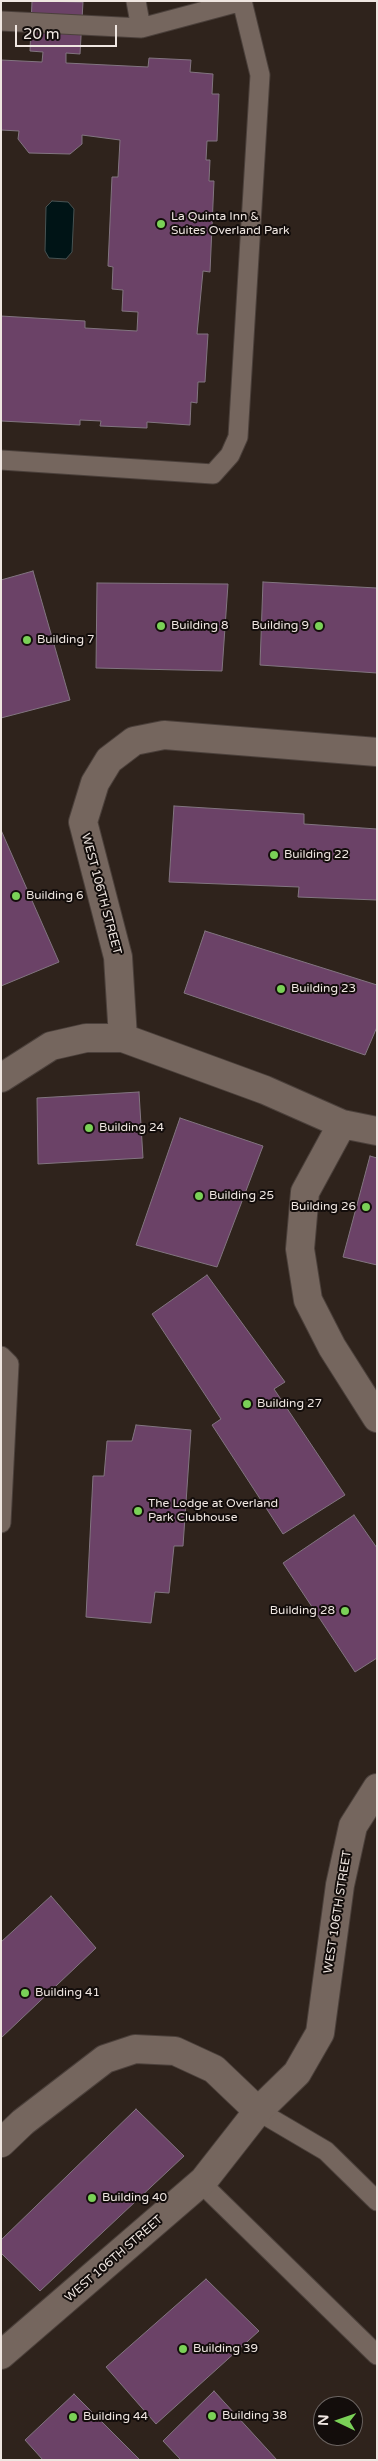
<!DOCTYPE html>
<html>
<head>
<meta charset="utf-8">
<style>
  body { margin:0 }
  #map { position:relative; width:378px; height:2461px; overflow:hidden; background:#2f231c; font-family:"Varela Round",sans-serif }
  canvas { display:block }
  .frame { position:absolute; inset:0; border:2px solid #efe6e1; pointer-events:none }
  .north { position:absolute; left:313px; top:2396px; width:50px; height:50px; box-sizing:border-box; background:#130d0b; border:1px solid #6b6461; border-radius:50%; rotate:273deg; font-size:14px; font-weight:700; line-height:20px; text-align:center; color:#efe6e1 }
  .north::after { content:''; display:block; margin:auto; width:18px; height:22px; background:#7ad157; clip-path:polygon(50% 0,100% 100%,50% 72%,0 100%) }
  .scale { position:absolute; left:15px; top:25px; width:102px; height:22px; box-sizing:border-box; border:2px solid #efe6e1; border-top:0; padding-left:6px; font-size:15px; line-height:18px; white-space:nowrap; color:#efe6e1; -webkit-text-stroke:4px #130d0b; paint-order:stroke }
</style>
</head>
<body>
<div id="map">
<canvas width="378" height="2461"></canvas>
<div class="frame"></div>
<div class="north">N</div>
<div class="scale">20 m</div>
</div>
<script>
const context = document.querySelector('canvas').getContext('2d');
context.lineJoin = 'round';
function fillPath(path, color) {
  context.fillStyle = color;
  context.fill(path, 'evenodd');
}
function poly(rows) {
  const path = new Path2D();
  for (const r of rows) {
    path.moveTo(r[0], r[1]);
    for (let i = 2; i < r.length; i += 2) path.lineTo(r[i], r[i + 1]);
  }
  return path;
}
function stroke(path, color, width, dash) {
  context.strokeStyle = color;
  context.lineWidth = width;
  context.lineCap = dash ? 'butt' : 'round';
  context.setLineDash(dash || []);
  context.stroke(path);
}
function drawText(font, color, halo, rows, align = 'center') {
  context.font = font + ' "Varela Round",sans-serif';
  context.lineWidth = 4;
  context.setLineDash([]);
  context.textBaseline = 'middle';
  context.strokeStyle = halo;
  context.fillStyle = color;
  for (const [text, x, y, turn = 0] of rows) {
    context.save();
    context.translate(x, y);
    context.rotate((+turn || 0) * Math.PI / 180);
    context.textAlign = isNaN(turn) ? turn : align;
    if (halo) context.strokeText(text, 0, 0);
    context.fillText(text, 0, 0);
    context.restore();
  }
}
const water = poly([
  [52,201,68,202,74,209,72,252,66,259,49,258,45,251,46,207,52,201]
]);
fillPath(water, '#001416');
stroke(water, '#485353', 1);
const building = poly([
  [32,1,83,2,80,54,66,53,66,63,148,67,149,58,191,60,190,72,213,74,212,94,219,94,217,141,207,141,206,160,210,160,209,181,214,181,210,272,203,271,197,334,208,334,205,382,198,382,197,403,191,402,190,425,147,422,147,428,100,426,101,421,80,420,80,425,1,421,1,316,85,321,85,328,137,331,138,312,122,311,123,290,112,289,113,267,108,266,112,177,118,177,120,140,82,135,82,144,70,154,29,153,18,139,19,131,1,130,1,60,42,62,43,52,30,51,32,1],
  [33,571,70,700,1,718,1,580,33,571],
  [263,582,377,588,377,673,260,665,263,582],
  [97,583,228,584,222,671,96,668,97,583],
  [174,806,304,814,304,824,377,829,377,900,298,897,299,887,169,882,174,806],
  [1,830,59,962,1,986,1,830],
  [205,931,377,985,377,1027,365,1055,184,993,205,931],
  [139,1092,143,1158,38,1164,37,1098,139,1092],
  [180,1118,263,1146,217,1267,136,1245,180,1118],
  [370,1156,377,1158,377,1265,343,1257,370,1156],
  [207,1275,285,1382,274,1389,345,1495,283,1534,212,1425,221,1419,152,1314,207,1275],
  [136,1425,191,1430,183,1546,174,1546,169,1593,155,1592,151,1623,86,1617,93,1476,104,1476,107,1441,132,1441,136,1425],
  [354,1515,377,1548,377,1658,355,1672,283,1563,354,1515],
  [51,1896,96,1948,1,2038,1,1942,51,1896],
  [136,2109,184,2156,40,2291,1,2253,1,2240,136,2109],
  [206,2279,259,2331,156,2424,106,2367,206,2279],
  [214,2391,277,2460,181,2460,163,2441,214,2391],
  [74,2394,140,2460,43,2460,25,2440,74,2394]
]);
fillPath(building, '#6b4267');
stroke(building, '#827580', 1);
const service = poly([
  [136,1,141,28,242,1],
  [1,21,141,28],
  [1,460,213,474,230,455,238,437,260,75,242,1],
  [1,1356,9,1364,1,1523],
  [258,2111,326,2151,377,2201],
  [201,2183,377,2355]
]);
const minor = poly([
  [123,1038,118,957,83,822,95,783,109,760,134,741,164,735,377,752],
  [1,1078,51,1046,86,1038,123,1038,265,1090,342,1124,377,1131],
  [342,1124,305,1192,300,1249,308,1300,332,1347,377,1418],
  [1,2143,23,2122,105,2059,135,2049,175,2051,214,2069,258,2111],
  [1,2355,204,2180,258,2111,297,2073,320,2033,340,1885,353,1826,377,1788]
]);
stroke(service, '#4b403b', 21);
stroke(minor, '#4b403b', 30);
stroke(service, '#75665e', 19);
stroke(minor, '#75665e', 28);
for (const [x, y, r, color] of [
  [161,224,5,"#7ad157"],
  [161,626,5,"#7ad157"],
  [319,626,5,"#7ad157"],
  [27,640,5,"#7ad157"],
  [274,855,5,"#7ad157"],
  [16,896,5,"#7ad157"],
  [281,989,5,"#7ad157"],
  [89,1128,5,"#7ad157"],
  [199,1196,5,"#7ad157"],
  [366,1207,5,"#7ad157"],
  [247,1404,5,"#7ad157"],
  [138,1511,5,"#7ad157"],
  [345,1611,5,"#7ad157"],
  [25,1993,5,"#7ad157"],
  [92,2198,5,"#7ad157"],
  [183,2349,5,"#7ad157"],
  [212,2416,5,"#7ad157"],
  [73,2417,5,"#7ad157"]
]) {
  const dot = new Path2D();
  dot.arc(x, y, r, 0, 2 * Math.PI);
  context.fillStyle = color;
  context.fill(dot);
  stroke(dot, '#130d0b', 2);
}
drawText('12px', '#efe6e1', '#130d0b', [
  ["La Quinta Inn &",171,217],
  ["Suites Overland Park",171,231],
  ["Building 8",171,626],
  ["Building 9",309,626,"right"],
  ["Building 7",37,640],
  ["Building 22",284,855],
  ["Building 6",26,896],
  ["Building 23",291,989],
  ["Building 24",99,1128],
  ["Building 25",209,1196],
  ["Building 26",356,1207,"right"],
  ["Building 27",257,1404],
  ["The Lodge at Overland",148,1504],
  ["Park Clubhouse",148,1518],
  ["Building 28",335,1611,"right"],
  ["Building 41",35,1993],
  ["Building 40",102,2198],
  ["Building 39",193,2349],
  ["Building 38",222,2416],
  ["Building 44",83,2417]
], 'left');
drawText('12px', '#efe6e1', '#130d0b', [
  ["WEST 106TH STREET",101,894,75],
  ["WEST 106TH STREET",338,1912,-81],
  ["WEST 106TH STREET",114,2259,-41]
]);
</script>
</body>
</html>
